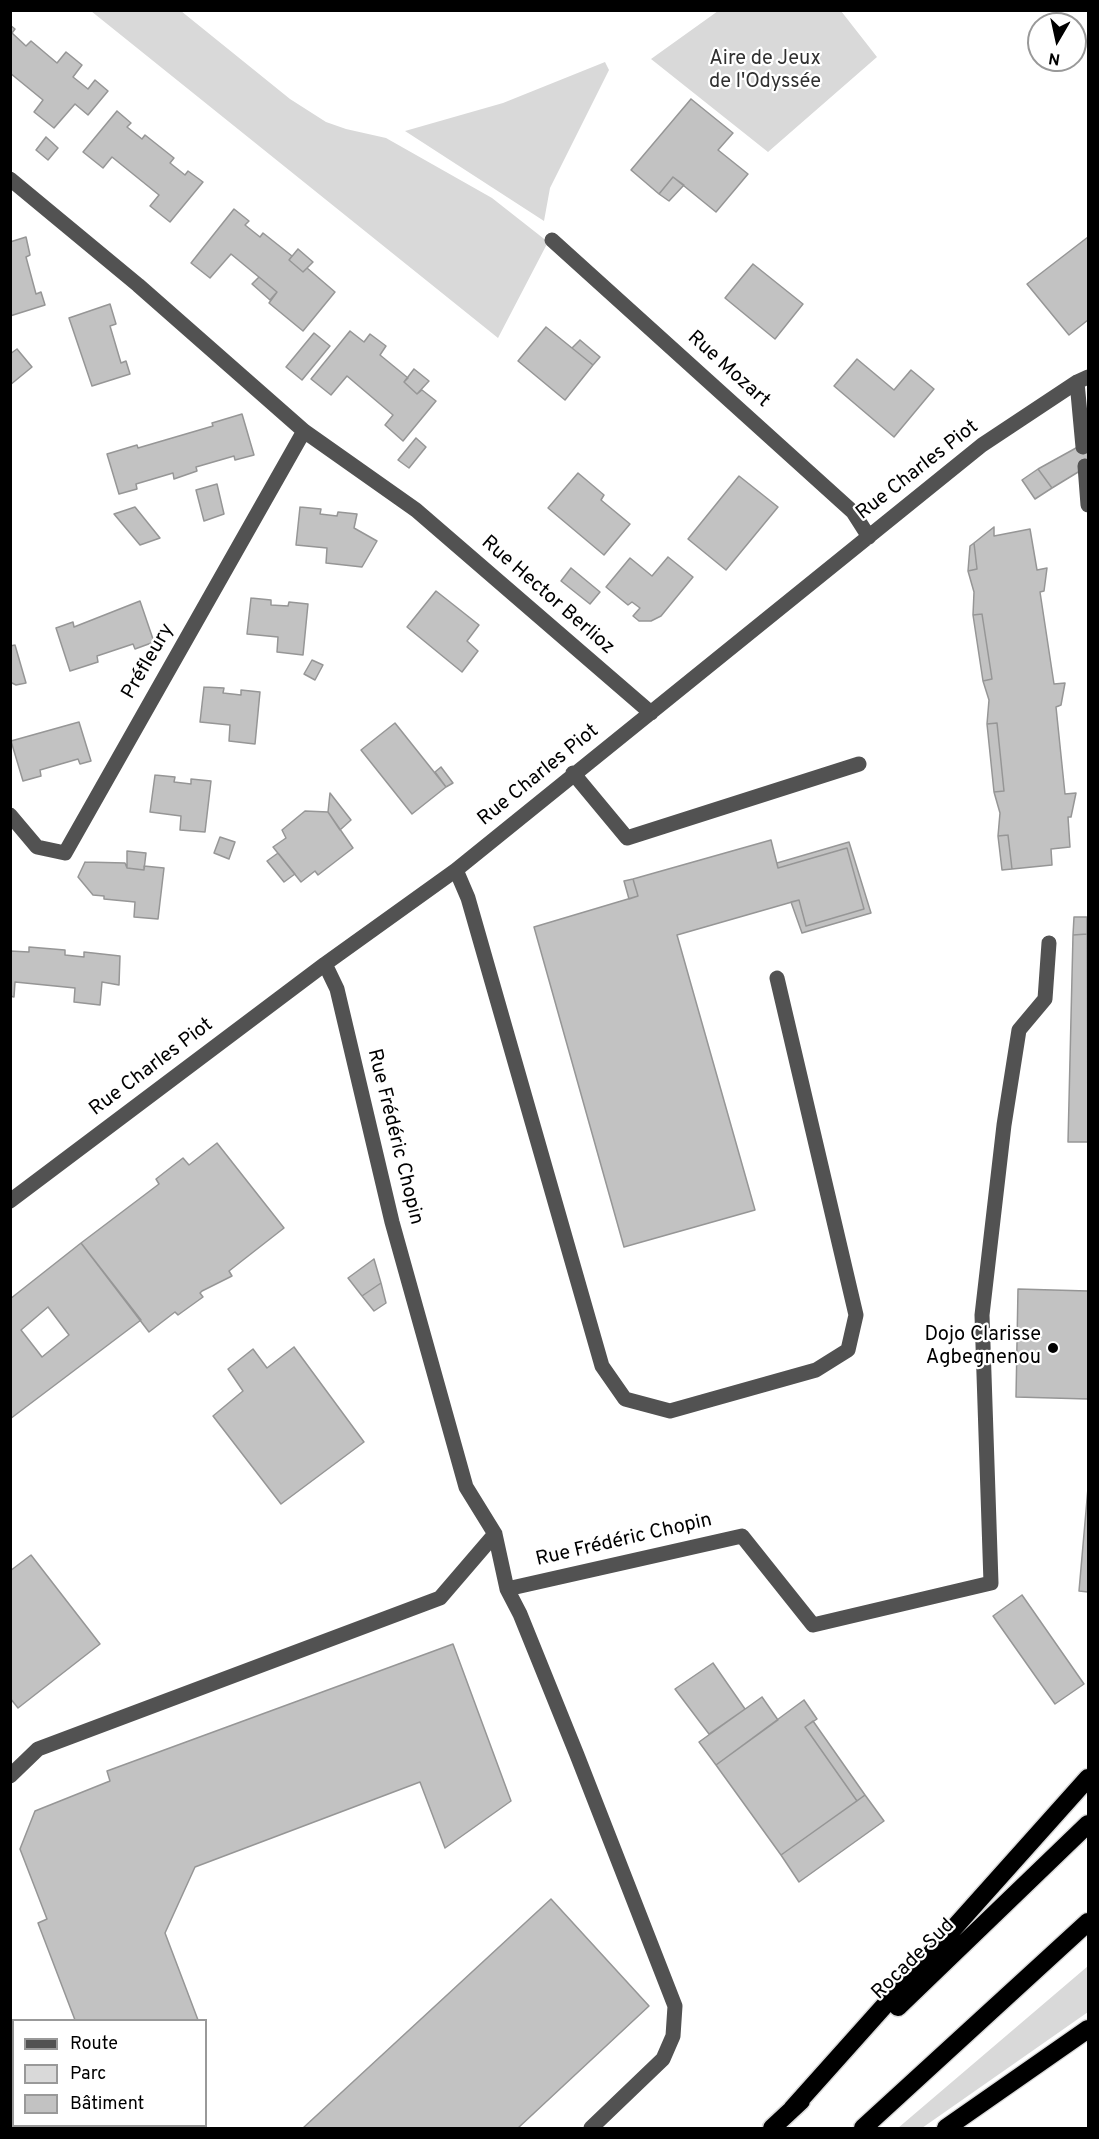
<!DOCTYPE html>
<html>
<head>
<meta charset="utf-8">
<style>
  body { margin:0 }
  #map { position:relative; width:1099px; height:2139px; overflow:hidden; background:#fff; font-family:Overpass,sans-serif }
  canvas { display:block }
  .frame { position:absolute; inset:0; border:12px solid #000; pointer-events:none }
  .legend { position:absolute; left:12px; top:2019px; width:195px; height:108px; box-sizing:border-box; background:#fff; border:2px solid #999; margin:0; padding:8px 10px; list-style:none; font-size:18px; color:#000 }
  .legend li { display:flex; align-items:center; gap:12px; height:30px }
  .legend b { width:30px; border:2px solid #999 }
  .north { position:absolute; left:1027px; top:12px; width:60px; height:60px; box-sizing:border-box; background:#fff; border:2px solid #999; border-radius:50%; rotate:189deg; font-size:16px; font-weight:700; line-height:24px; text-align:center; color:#000 }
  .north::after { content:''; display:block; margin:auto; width:21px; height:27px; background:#000; clip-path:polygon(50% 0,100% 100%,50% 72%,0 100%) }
</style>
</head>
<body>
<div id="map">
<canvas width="1099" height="2139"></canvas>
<div class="frame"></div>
<ul class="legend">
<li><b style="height:8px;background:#525252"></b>Route</li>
<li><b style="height:16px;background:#d9d9d9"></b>Parc</li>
<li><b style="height:16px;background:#c2c2c2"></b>Bâtiment</li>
</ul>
<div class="north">N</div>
</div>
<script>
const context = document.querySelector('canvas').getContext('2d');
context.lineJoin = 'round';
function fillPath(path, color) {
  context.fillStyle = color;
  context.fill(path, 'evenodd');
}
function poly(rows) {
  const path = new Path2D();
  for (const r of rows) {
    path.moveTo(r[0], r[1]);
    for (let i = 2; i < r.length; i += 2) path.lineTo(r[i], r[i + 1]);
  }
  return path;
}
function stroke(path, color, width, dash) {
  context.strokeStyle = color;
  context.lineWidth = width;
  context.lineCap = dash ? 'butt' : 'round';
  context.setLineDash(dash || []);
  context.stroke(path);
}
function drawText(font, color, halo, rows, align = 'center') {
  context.font = font + ' Overpass,sans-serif';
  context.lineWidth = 4.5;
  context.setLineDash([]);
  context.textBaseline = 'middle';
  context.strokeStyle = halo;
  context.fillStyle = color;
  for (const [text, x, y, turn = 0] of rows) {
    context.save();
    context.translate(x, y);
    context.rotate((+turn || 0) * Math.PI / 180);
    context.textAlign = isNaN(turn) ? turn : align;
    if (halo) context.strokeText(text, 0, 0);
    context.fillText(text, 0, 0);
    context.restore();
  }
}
fillPath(poly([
  [91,11,181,11,290,99,326,122,346,129,386,138,492,198,548,242,498,338],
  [718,11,841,11,877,57,768,152,651,59],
  [605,62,609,70,550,188,544,221,405,131,503,103],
  [1088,1966,1088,2012,922,2128,898,2128]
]), '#d9d9d9');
const building = poly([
  [10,25,15,29,12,33,26,46,31,41,57,63,66,52,82,65,73,77,88,89,95,80,108,91,88,115,75,104,54,128,34,112,43,100,10,73,10,25],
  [691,99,733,133,718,150,748,174,716,212,673,177,659,194,631,170,691,99],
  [117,111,131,123,127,127,142,139,145,135,174,158,170,163,185,175,188,171,203,182,170,222,150,206,159,195,112,157,103,168,83,152,117,111],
  [46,137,58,148,48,160,36,150,46,137],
  [673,177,684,185,669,201,659,194,673,177],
  [234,209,249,221,245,225,260,237,263,233,292,256,289,260,303,272,307,268,335,292,303,331,269,303,277,292,231,254,210,278,191,263,234,209],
  [26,237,30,255,26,257,36,294,41,292,45,305,10,316,10,242,26,237],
  [1088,237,1088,320,1069,335,1027,284,1088,237],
  [298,249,313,262,303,272,289,260,298,249],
  [753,264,803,304,775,339,725,298,753,264],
  [259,277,277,292,270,300,252,284,259,277],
  [110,304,116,324,110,326,121,363,126,361,130,374,92,386,69,318,110,304],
  [546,327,593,365,565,400,518,361,546,327],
  [350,331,364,342,370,334,386,346,380,355,408,378,404,382,417,394,422,390,436,401,403,441,385,425,393,415,347,376,331,395,311,379,350,331],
  [314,333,330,346,302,380,286,367,314,333],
  [580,340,600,357,593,365,572,348,580,340],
  [17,349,32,367,10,385,10,354,17,349],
  [857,359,894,390,911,370,934,389,894,437,834,386,857,359],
  [414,369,429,381,417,394,404,382,414,369],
  [242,414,254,455,235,460,234,456,196,467,197,471,174,479,173,473,136,484,137,489,119,494,107,454,137,445,138,448,213,426,212,423,242,414],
  [416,438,426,447,409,468,398,460,416,438],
  [1088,446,1088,466,1052,488,1038,469,1076,448,1088,446],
  [1038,469,1052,488,1035,499,1022,480,1038,469],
  [578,473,604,495,601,500,630,524,604,555,548,508,578,473],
  [739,476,778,507,726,570,688,539,739,476],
  [217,484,224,514,204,521,196,490,217,484],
  [135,507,160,538,140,545,114,514,135,507],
  [300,507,321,509,320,514,337,516,338,512,357,514,354,528,377,541,362,567,326,563,327,548,296,545,300,507],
  [994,527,994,536,1030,529,1037,570,1047,568,1044,591,1040,592,1054,684,1065,683,1061,705,1056,707,1065,794,1076,793,1071,817,1068,817,1070,847,1051,849,1052,865,1012,869,1008,835,998,836,1000,813,994,792,1004,791,997,723,987,724,989,700,983,681,992,679,982,614,973,615,974,592,968,571,977,569,974,543,994,527],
  [974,543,977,569,968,571,970,546,974,543],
  [668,557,693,577,661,616,651,621,639,621,633,616,640,608,632,602,628,605,606,587,630,558,652,576,668,557],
  [571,568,600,592,590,604,561,581,571,568],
  [436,591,479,625,467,641,478,651,462,672,407,627,436,591],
  [251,598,271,600,271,605,288,606,289,602,308,604,303,655,277,652,278,637,247,634,251,598],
  [140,601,154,642,135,649,133,644,97,656,98,662,70,671,56,628,73,622,74,627,140,601],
  [982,614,992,679,983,681,973,615,982,614],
  [15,645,26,683,16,685,10,682,10,646,15,645],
  [312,660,323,665,315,680,304,674,312,660],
  [204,687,224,688,223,693,241,695,241,690,260,692,255,744,229,741,230,725,200,722,204,687],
  [79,722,91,761,80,764,78,759,40,770,41,776,23,781,11,741,79,722],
  [395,723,446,787,412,814,361,750,395,723],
  [997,723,1004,791,994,792,987,724,997,723],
  [441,767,453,783,446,787,435,772,441,767],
  [155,775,175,777,174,782,191,784,191,779,211,781,205,832,180,830,181,816,150,812,155,775],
  [330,793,351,820,340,830,328,812,330,793],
  [305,811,328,812,353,848,318,875,315,871,301,882,273,847,286,838,282,830,305,811],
  [1008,835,1012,869,1002,870,998,836,1008,835],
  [220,837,235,842,229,859,214,853,220,837],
  [771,840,778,868,847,848,864,909,806,926,799,900,677,935,755,1210,624,1247,534,927,638,896,633,879,771,840],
  [849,842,871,913,802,933,791,902,799,900,806,926,864,909,847,848,778,868,777,863,849,842],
  [127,851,146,853,144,870,127,868,127,851],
  [278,853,295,874,284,882,267,861,278,853],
  [85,862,125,863,127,868,144,870,144,866,164,868,158,919,134,917,135,902,104,899,104,896,93,895,78,877,85,862],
  [633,879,638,896,629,899,624,881,633,879],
  [1074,917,1087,917,1087,934,1073,935,1074,917],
  [1087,917,1088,1142,1068,1142,1073,935,1087,934,1087,917],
  [29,947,65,950,65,955,84,957,84,952,120,956,119,985,102,982,100,1005,74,1002,75,988,15,982,14,997,10,996,10,951,29,952,29,947],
  [217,1143,284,1228,229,1271,232,1276,202,1291,200,1293,203,1297,178,1315,175,1312,149,1332,81,1243,159,1184,156,1179,183,1158,189,1165,217,1143],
  [81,1243,141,1320,10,1419,10,1299,81,1243],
  [48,1307,69,1335,42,1357,21,1330,48,1307],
  [374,1259,381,1283,362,1296,348,1278,374,1259],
  [381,1283,386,1303,374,1311,362,1296,381,1283],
  [1018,1289,1088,1291,1088,1399,1016,1397,1018,1289],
  [294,1347,364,1442,281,1504,213,1416,243,1391,228,1369,253,1349,267,1368,294,1347],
  [1088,1488,1088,1592,1079,1591,1088,1488],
  [31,1555,100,1644,18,1708,10,1698,10,1571,31,1555],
  [1022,1595,1084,1684,1055,1704,993,1616,1022,1595],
  [453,1644,511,1801,445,1848,420,1782,195,1867,165,1933,198,2020,75,2020,38,1923,47,1919,20,1849,35,1811,110,1781,107,1771,453,1644],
  [713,1663,745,1709,709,1734,675,1689,713,1663],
  [762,1697,778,1720,716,1765,699,1742,762,1697],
  [804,1700,817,1719,805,1727,857,1801,781,1855,716,1765,804,1700],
  [813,1721,865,1795,857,1801,805,1727,813,1721],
  [865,1795,884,1821,799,1882,781,1855,865,1795],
  [551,1899,649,2006,518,2128,303,2128,551,1899]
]);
fillPath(building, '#c2c2c2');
stroke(building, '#969696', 1.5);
const highway = poly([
  [898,2007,1088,1824],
  [792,2109,1088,1778],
  [772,2128,801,2101],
  [863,2128,1088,1922],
  [946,2128,1088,2029]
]);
stroke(highway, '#dbdbdb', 21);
stroke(poly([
  [10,179,138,285,304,431,416,510,651,713],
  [552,240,853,512,869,537],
  [1077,382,1083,447],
  [1085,466,1088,505],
  [573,773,627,838,859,764],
  [10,815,37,847,65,853,304,431],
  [456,870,468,898,602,1366,625,1399,670,1411,816,1370,848,1350,856,1315,777,978],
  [325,964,337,989,392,1222,466,1487,495,1534,507,1589,742,1536,813,1625,991,1583,982,1315,1004,1125,1019,1030,1045,999,1049,943],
  [10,1201,325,964,456,870,982,445,1077,382,1088,377],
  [507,1589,520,1614,577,1755,675,2006,673,2036,663,2059,591,2128],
  [10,1776,38,1749,440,1598,495,1534]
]), '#525252', 15);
stroke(highway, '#000', 18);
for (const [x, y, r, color] of [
  [1053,1348,6,"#000"]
]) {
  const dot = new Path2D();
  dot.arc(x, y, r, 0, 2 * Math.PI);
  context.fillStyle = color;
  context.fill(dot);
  stroke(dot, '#fff', 2);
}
drawText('20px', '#303030', '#fff', [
  ["Aire de Jeux",765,60],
  ["de l'Odyssée",765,83]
]);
drawText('20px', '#000', '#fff', [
  ["Rue Mozart",728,370,42],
  ["Rue Charles Piot",918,471,-38],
  ["Rue Hector Berlioz",547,596,41],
  ["Préfleury",149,662,-60],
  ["Rue Charles Piot",539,776,-39],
  ["Rue Charles Piot",152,1068,-37],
  ["Rue Frédéric Chopin",394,1137,76],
  ["Rue Frédéric Chopin",624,1541,-13],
  ["Rocade Sud",914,1960,-44]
]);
drawText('20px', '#000', '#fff', [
  ["Dojo Clarisse",1041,1336],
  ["Agbegnenou",1041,1359]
], 'right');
</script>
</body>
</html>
